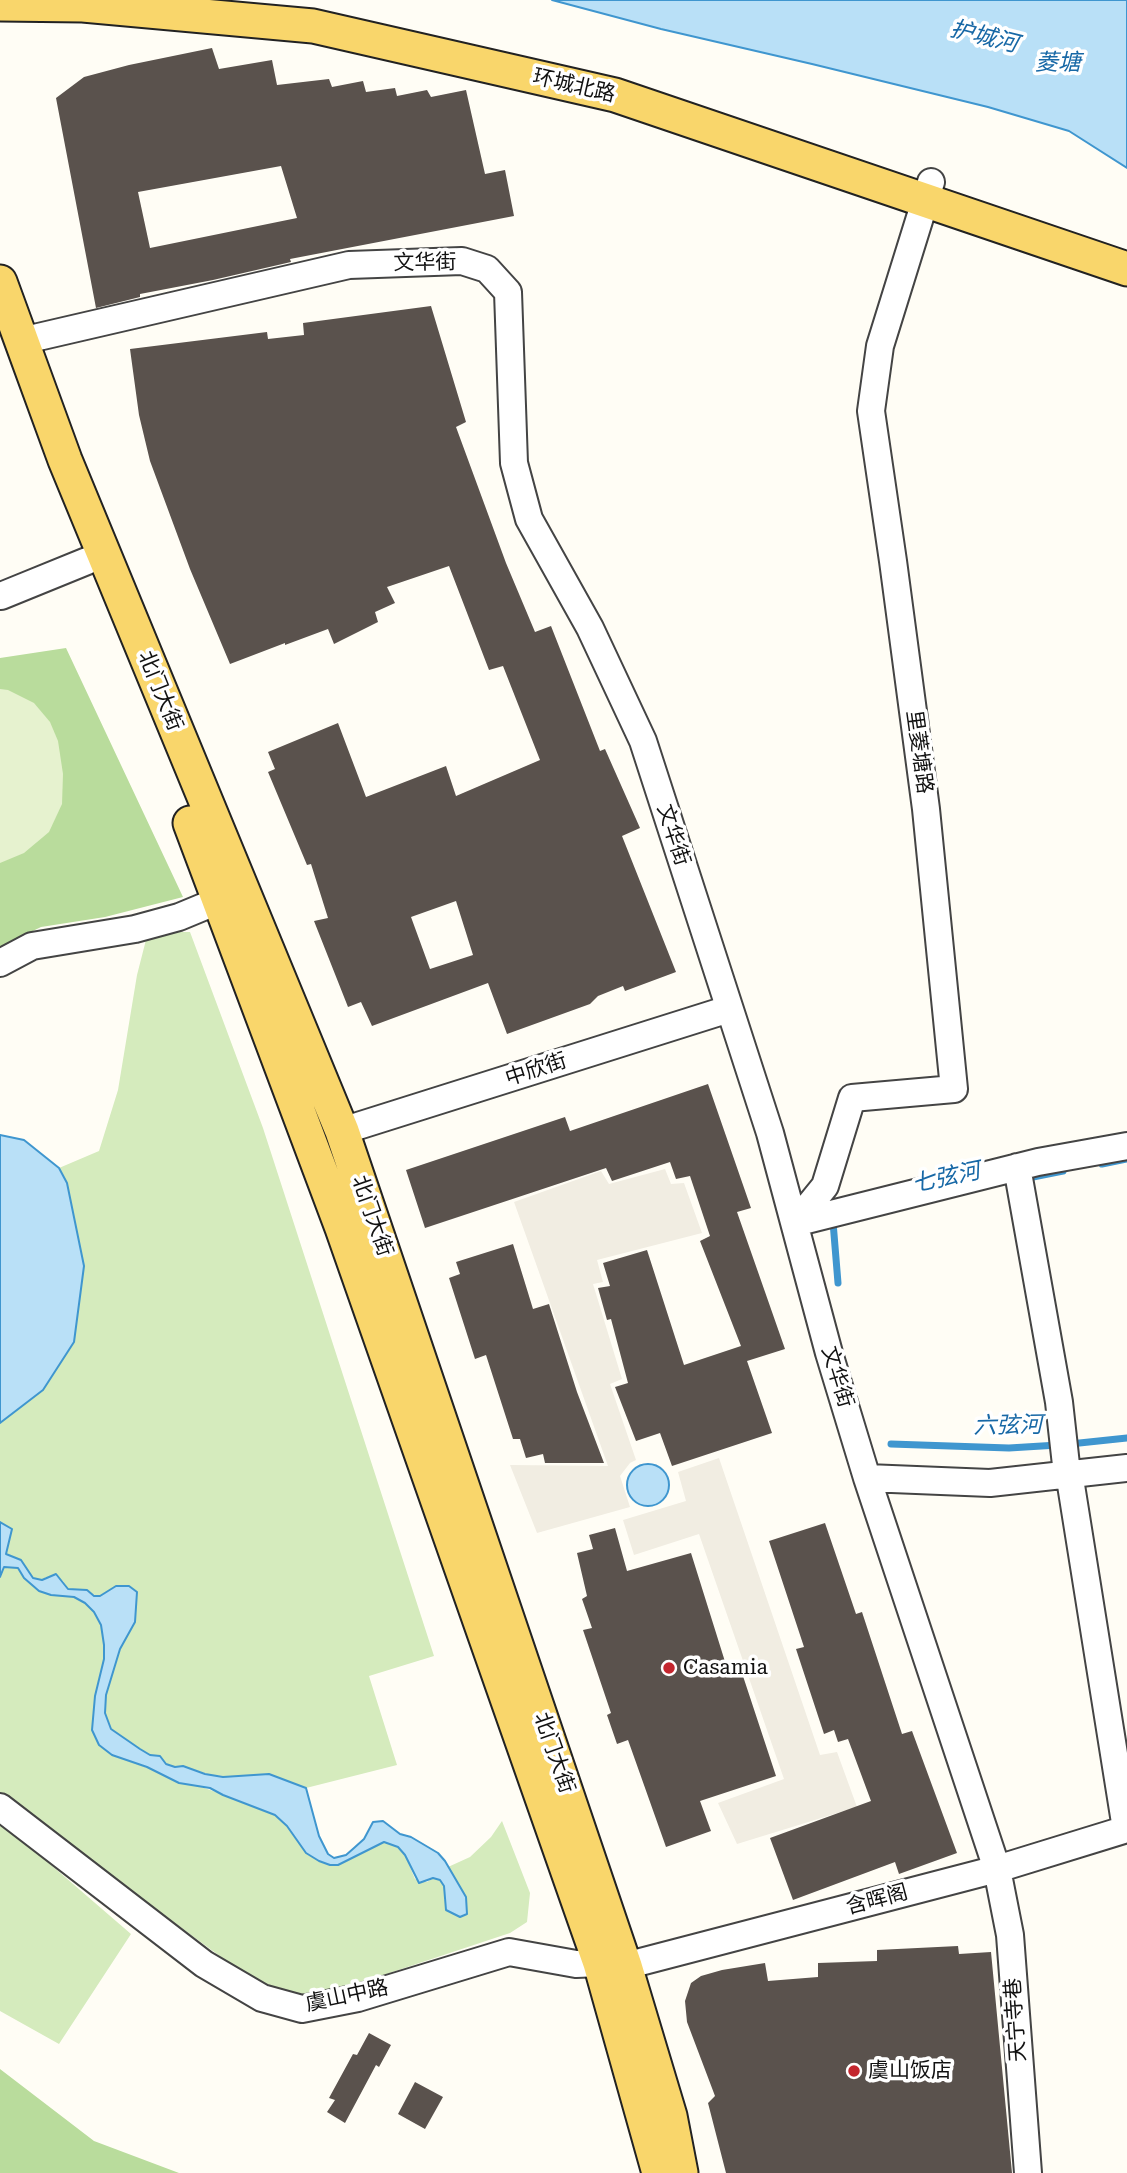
<!DOCTYPE html>
<html>
<head>
<meta charset="utf-8">
<style>
  body { margin:0 }
  canvas { display:block; background:#fffdf5 }
</style>
</head>
<body>
<canvas width="1127" height="2173"></canvas>
<script>
const context = document.querySelector('canvas').getContext('2d');
context.lineJoin = 'round';
function fillPath(path, color) {
  context.fillStyle = color;
  context.fill(path, 'evenodd');
}
function poly(rows) {
  const path = new Path2D();
  for (const r of rows) {
    if (r.length === 3) {
      path.moveTo(r[0] + r[2], r[1]);
      path.arc(r[0], r[1], r[2], 0, 2 * Math.PI);
      continue;
    }
    path.moveTo(r[0], r[1]);
    for (let i = 2; i < r.length; i += 2) path.lineTo(r[i], r[i + 1]);
  }
  return path;
}
function stroke(path, color, width, dash) {
  context.strokeStyle = color;
  context.lineWidth = width;
  context.lineCap = dash ? 'butt' : 'round';
  context.setLineDash(dash || []);
  context.stroke(path);
}
function drawText(font, color, halo, rows, align = 'center') {
  context.font = font + ' "Roboto Serif","Noto Sans SC",serif';
  context.lineWidth = 7;
  context.setLineDash([]);
  context.textBaseline = 'middle';
  context.strokeStyle = halo;
  context.fillStyle = color;
  for (const [text, x, y, turn = 0] of rows) {
    context.save();
    context.translate(x, y);
    context.rotate((+turn || 0) * Math.PI / 180);
    context.textAlign = isNaN(turn) ? turn : align;
    if (halo) context.strokeText(text, 0, 0);
    context.fillText(text, 0, 0);
    context.restore();
  }
}
fillPath(poly([
  [148,932,190,932,263,1128,434,1656,369,1676,397,1765,306,1788,269,1774,236,1777,211,1775,183,1766,175,1767,166,1764,160,1756,150,1755,140,1749,111,1729,105,1713,106,1695,120,1649,135,1622,100,1596,68,1589,63,1581,46,1577,42,1580,33,1578,21,1560,6,1554,12,1530,0,1522,0,1423,43,1390,78,1304,84,1266,59,1168,99,1151,118,1090,137,975],
  [4,1567,18,1568,24,1578,39,1591,51,1595,74,1597,85,1603,94,1612,101,1625,104,1645,104,1659,95,1696,92,1730,132,1762,163,1774,179,1783,196,1785,258,1807,276,1815,319,1861,330,1865,338,1865,384,1842,398,1847,405,1855,415,1879,427,1882,433,1878,440,1880,444,1886,444,1900,466,1897,448,1867,470,1857,491,1837,502,1821,530,1893,527,1922,510,1933,317,1997,297,1999,262,1987,0,1795,0,1577],
  [0,1821,131,1934,59,2044,0,2011]
]), '#d5ebbd');
fillPath(poly([
  [66,648,183,897,105,917,41,927,0,947,0,658],
  [0,2069,94,2141,179,2173,0,2173]
]), '#b9dc9c');
fillPath(poly([
  [0,689,8,690,34,703,50,722,58,741,63,774,62,804,49,832,24,853,0,863]
]), '#e6f2cf');
fillPath(poly([
  [665,1169,671,1184,684,1183,702,1233,597,1260,603,1282,593,1284,622,1379,610,1384,636,1460,630,1463,620,1476,630,1507,537,1533,510,1465,608,1466,514,1202,601,1171,609,1184],
  [719,1458,820,1755,837,1752,857,1807,737,1844,718,1803,784,1779,699,1534,634,1555,623,1520,686,1501,678,1472]
]), '#f1ede2');
const water = poly([
  [552,0,1127,0,1127,168,1069,131,988,107,812,64,661,29,552,0],
  [0,1135,24,1140,59,1168,67,1183,84,1266,74,1342,43,1390,0,1423,0,1135],
  [648,1485,21],
  [0,1522,12,1529,6,1554,21,1560,33,1578,42,1580,56,1574,68,1589,87,1590,94,1596,100,1596,116,1586,129,1586,137,1592,135,1622,120,1649,106,1695,105,1713,111,1729,140,1749,150,1755,160,1756,166,1764,175,1767,183,1766,205,1774,223,1777,269,1774,306,1788,319,1836,328,1854,334,1858,346,1855,354,1848,364,1839,373,1822,383,1821,400,1834,411,1837,438,1853,445,1861,466,1897,467,1914,460,1917,446,1910,444,1886,440,1880,433,1878,419,1883,405,1855,398,1847,384,1842,338,1865,330,1865,319,1861,306,1853,287,1826,275,1815,223,1795,210,1788,179,1783,147,1767,112,1755,99,1745,92,1730,95,1696,104,1659,104,1645,101,1625,94,1612,85,1603,74,1597,51,1595,39,1591,24,1578,18,1568,4,1567,0,1577,0,1522]
]);
fillPath(water, '#b9e0f7');
stroke(water, '#3f96cf', 2);
stroke(poly([
  [1102,1164,1127,1159],
  [1023,1179,1063,1171],
  [837,1221,833,1222,838,1283],
  [891,1444,1009,1448,1058,1445],
  [1070,1444,1127,1438]
]), '#3f96cf', 7);
fillPath(poly([
  [212,48,219,69,272,60,277,85,329,79,332,87,363,81,366,92,395,88,397,96,427,90,431,97,466,90,485,174,505,170,514,216,290,259,291,262,213,280,140,294,140,297,96,308,56,98,84,77,129,65],
  [281,166,297,218,150,248,138,192],
  [431,306,466,422,456,427,506,563,535,632,551,626,600,751,605,749,640,828,622,836,676,972,625,991,623,986,598,996,590,1004,507,1034,488,983,372,1026,361,1002,348,1007,314,921,328,918,311,864,307,865,268,772,275,769,268,752,338,723,366,797,446,766,456,796,540,760,503,666,489,670,449,566,387,587,395,603,375,612,378,622,334,644,328,629,285,645,285,643,230,664,190,569,150,461,139,415,130,349,267,332,268,339,304,335,303,323],
  [456,901,473,955,430,969,411,917],
  [708,1084,751,1208,737,1212,785,1349,747,1361,772,1433,672,1466,660,1433,636,1441,615,1387,628,1383,611,1319,607,1320,598,1288,610,1286,603,1263,647,1250,684,1365,741,1346,700,1241,710,1236,690,1176,676,1179,670,1162,612,1181,606,1168,425,1228,406,1170,565,1117,570,1131],
  [513,1244,533,1309,549,1304,577,1392,604,1463,545,1463,543,1454,526,1458,520,1439,513,1439,486,1355,475,1359,449,1278,460,1274,456,1262],
  [825,1523,856,1614,862,1612,902,1734,912,1731,957,1853,899,1874,895,1862,793,1900,770,1838,871,1801,848,1739,838,1742,834,1730,824,1734,796,1649,804,1647,769,1541],
  [615,1528,627,1571,691,1553,727,1668,739,1664,776,1776,700,1801,711,1831,666,1847,628,1740,617,1744,607,1715,611,1713,583,1630,592,1628,582,1599,587,1596,577,1553,593,1549,589,1535],
  [958,1946,959,1954,991,1952,1012,2173,726,2173,708,2103,715,2096,687,2022,685,2001,691,1983,701,1976,722,1970,765,1963,768,1981,818,1977,818,1963,877,1961,877,1950],
  [369,2033,391,2045,379,2067,376,2065,345,2123,327,2112,335,2100,329,2098,353,2054,357,2055],
  [415,2082,443,2097,425,2129,398,2114]
]), '#5a524d');
const minor = poly([
  [21,341,349,265,462,261,487,269,508,292,514,463,529,519,590,628,643,741,770,1133,829,1353,867,1478,997,1869,1010,1935,1028,2173],
  [1,596,87,561],
  [0,963,32,946,135,929,179,917,220,900],
  [342,1131,729,1009],
  [1017,1167,1059,1402,1067,1474,1071,1485,1126,1829],
  [795,1223,825,1186,852,1098,954,1089,926,809,893,561,871,411,880,346,931,182],
  [795,1223,1038,1162,1127,1146],
  [867,1478,990,1483,1127,1468],
  [0,1807,204,1964,262,1998,302,2009,358,1998,509,1952,576,1964,600,1963,625,1966,997,1869,1127,1829]
]);
const major = poly([
  [0,4,83,5,313,26,615,95,1127,269],
  [0,282,65,460,342,1131,625,1966,670,2116,681,2173],
  [190,823,342,1228,600,1963,659,2173]
]);
stroke(minor, '#444', 30);
stroke(major, '#222', 37);
stroke(minor, '#fff', 26);
stroke(major, '#f9d66b', 33);
for (const [x, y, r, color] of [
  [669,1668,7,"#c4262e"],
  [854,2071,7,"#c4262e"]
]) {
  const dot = new Path2D();
  dot.arc(x, y, r, 0, 2 * Math.PI);
  context.fillStyle = color;
  context.fill(dot);
  stroke(dot, '#fff', 2.5);
}
drawText('21px', '#111', '#fff', [
  ["环城北路",574,86,13],
  ["文华街",425,263,-1],
  ["北门大街",160,691,68],
  ["里菱塘路",919,752,82],
  ["文华街",673,835,72],
  ["中欣街",536,1070,-18],
  ["北门大街",372,1216,71],
  ["文华街",837,1377,73],
  ["北门大街",554,1753,71],
  ["含晖阁",877,1900,-15],
  ["虞山中路",347,1996,-12],
  ["天宁寺巷",1016,2020,-94]
]);
drawText('21px', '#111', '#fff', [
  ["Casamia",683,1668],
  ["虞山饭店",868,2071]
], 'left');
drawText('italic 23px', '#1768a6', '#fff', [
  ["护城河",984,37,14],
  ["菱塘",1058,63],
  ["七弦河",946,1178,-12],
  ["六弦河",1008,1426,-1]
]);
</script>
</body>
</html>
